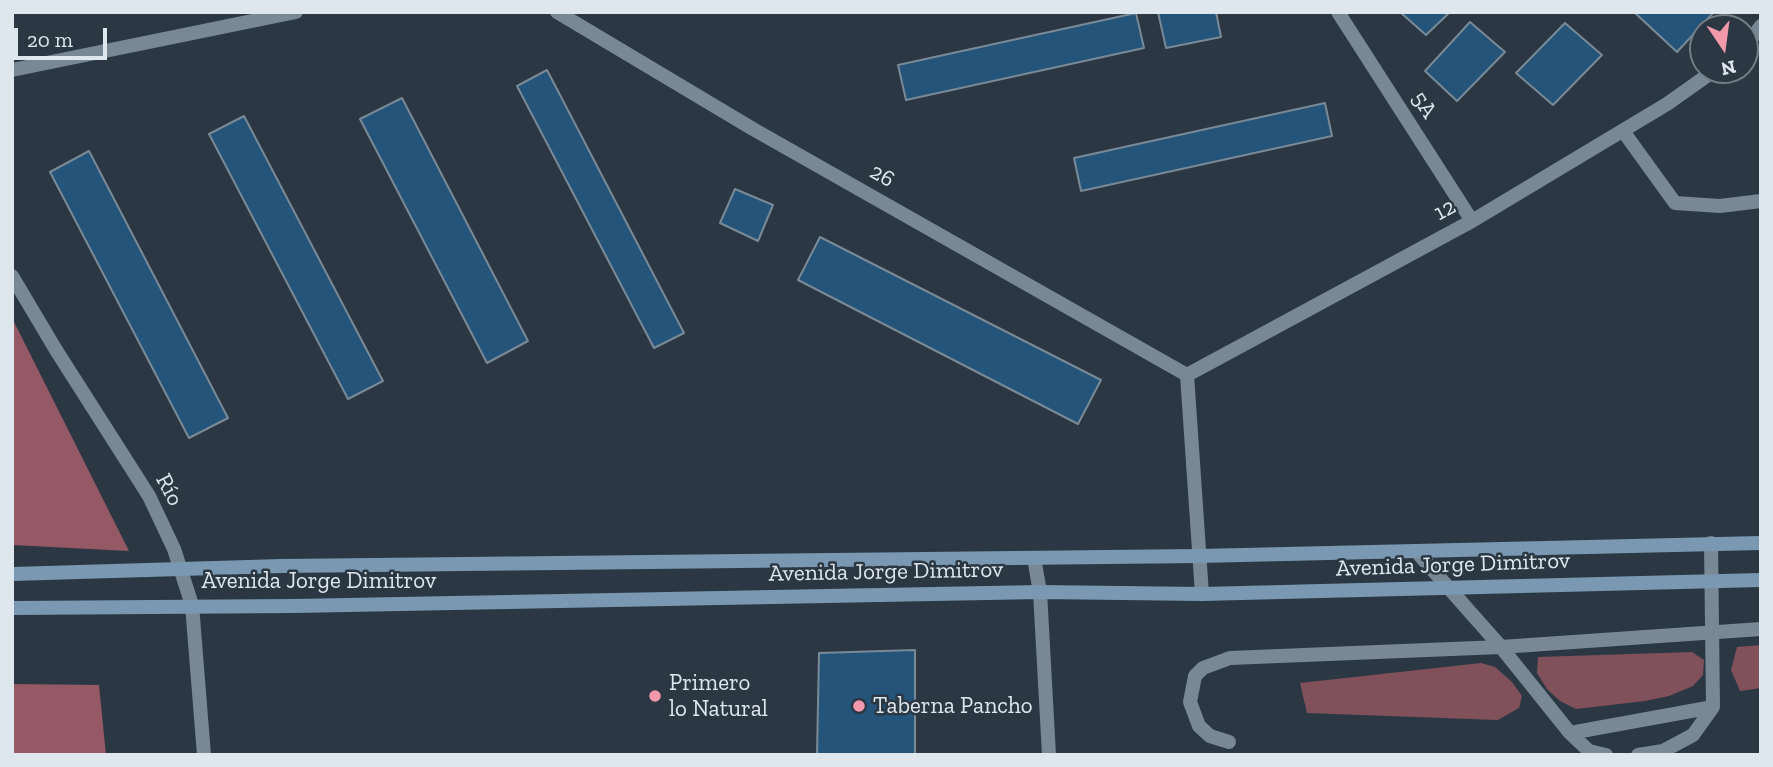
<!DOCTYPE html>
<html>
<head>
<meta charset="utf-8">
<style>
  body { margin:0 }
  #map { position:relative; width:1773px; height:767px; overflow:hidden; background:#2b3843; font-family:"Zilla Slab",serif }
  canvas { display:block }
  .frame { position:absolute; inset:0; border:14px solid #dfe7ee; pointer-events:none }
  .north { position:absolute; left:1689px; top:14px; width:70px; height:70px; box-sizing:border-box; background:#2b3843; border:2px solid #737e87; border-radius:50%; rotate:167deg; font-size:19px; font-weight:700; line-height:28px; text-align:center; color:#dfe7ee }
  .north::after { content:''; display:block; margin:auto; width:24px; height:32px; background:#f29aac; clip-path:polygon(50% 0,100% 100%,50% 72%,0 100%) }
  .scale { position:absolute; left:14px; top:28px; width:93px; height:32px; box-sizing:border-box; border:4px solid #dfe7ee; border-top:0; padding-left:9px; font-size:21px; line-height:24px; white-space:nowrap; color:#dfe7ee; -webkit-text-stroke:5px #2b3843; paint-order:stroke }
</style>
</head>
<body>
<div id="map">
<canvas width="1773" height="767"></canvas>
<div class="frame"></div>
<div class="north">N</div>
<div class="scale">20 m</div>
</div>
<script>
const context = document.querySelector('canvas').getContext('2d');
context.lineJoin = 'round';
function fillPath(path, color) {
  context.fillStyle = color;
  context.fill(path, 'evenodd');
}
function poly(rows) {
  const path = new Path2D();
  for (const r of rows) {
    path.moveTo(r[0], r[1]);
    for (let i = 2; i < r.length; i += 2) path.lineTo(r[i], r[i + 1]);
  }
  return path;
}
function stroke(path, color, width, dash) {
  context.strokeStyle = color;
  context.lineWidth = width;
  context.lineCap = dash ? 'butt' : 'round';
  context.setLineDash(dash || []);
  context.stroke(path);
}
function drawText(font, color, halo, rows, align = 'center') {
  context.font = font + ' "Zilla Slab",serif';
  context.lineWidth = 5;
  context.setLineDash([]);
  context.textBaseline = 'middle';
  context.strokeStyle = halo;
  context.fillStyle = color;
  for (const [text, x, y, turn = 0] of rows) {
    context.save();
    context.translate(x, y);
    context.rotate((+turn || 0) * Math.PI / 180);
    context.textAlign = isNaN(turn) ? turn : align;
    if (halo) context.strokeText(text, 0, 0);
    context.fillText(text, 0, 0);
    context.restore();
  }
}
fillPath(poly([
  [1761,645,1761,688,1740,691,1731,670,1737,647],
  [1692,652,1704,660,1703,675,1693,686,1669,696,1645,701,1576,709,1560,701,1547,689,1537,673,1538,657],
  [1481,663,1495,667,1512,682,1522,696,1519,708,1498,720,1307,713,1300,683]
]), '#80515a');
fillPath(poly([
  [12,318,129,551,12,545],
  [12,684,99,685,106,755,12,755]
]), '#955966');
const building = poly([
  [1158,12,1216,12,1221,37,1166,48,1158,12],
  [1400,12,1450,12,1426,35,1400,12],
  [1634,12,1714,12,1677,52,1634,12],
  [1136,13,1144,48,906,100,898,65,1136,13],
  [1470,22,1505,52,1457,101,1425,71,1470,22],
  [1565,23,1602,55,1553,105,1516,73,1565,23],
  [547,70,684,333,654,348,517,86,547,70],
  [402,98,528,341,487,363,360,119,402,98],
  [1325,103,1332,136,1081,191,1074,158,1325,103],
  [244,116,383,381,348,399,209,134,244,116],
  [89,151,228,418,189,438,50,172,89,151],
  [735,189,773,205,758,241,720,223,735,189],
  [820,237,1101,380,1078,424,798,280,820,237],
  [915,650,915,755,817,755,819,653,915,650]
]);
fillPath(building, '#245479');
stroke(building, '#7a8996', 2);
stroke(poly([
  [1416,551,1501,647,1570,733,1713,707,1711,543],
  [1570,733,1589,751,1606,755],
  [1229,742,1210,736,1199,726,1190,702,1195,676,1203,668,1230,658,1501,647,1761,629],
  [1638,755,1663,751,1693,735,1713,707]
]), '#798895', 14);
stroke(poly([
  [557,12,753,129,1187,375],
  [1338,12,1472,221],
  [1745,47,1761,26],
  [12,70,296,12],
  [1623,131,1675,203,1720,206,1761,201],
  [12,276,56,350,149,496,174,549,192,605,204,755],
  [1187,375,1472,221,1667,104,1715,70],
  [1187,375,1202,594],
  [1034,558,1040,592,1049,755]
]), '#798895', 14);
stroke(poly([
  [12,574,282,566,1199,556,1761,543],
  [12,608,294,606,1040,592,1202,594,1761,580]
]), '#7a98b2', 14);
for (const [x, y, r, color] of [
  [655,696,7,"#f29aac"],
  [859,706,7,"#f29aac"]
]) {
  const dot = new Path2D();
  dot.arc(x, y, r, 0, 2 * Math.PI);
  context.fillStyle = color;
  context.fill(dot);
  stroke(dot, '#2b3843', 2.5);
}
drawText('23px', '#dfe7ee', '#2b3843', [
  ["5A",1424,105,57],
  ["26",882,176,30],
  ["12",1445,210,-28],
  ["Río",169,490,62],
  ["Avenida Jorge Dimitrov",1453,565,-2],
  ["Avenida Jorge Dimitrov",886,572,-1],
  ["Avenida Jorge Dimitrov",319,581]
]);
drawText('23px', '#dfe7ee', '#2b3843', [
  ["Primero",669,683],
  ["lo Natural",669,709],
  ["Taberna Pancho",873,706]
], 'left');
</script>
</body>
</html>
